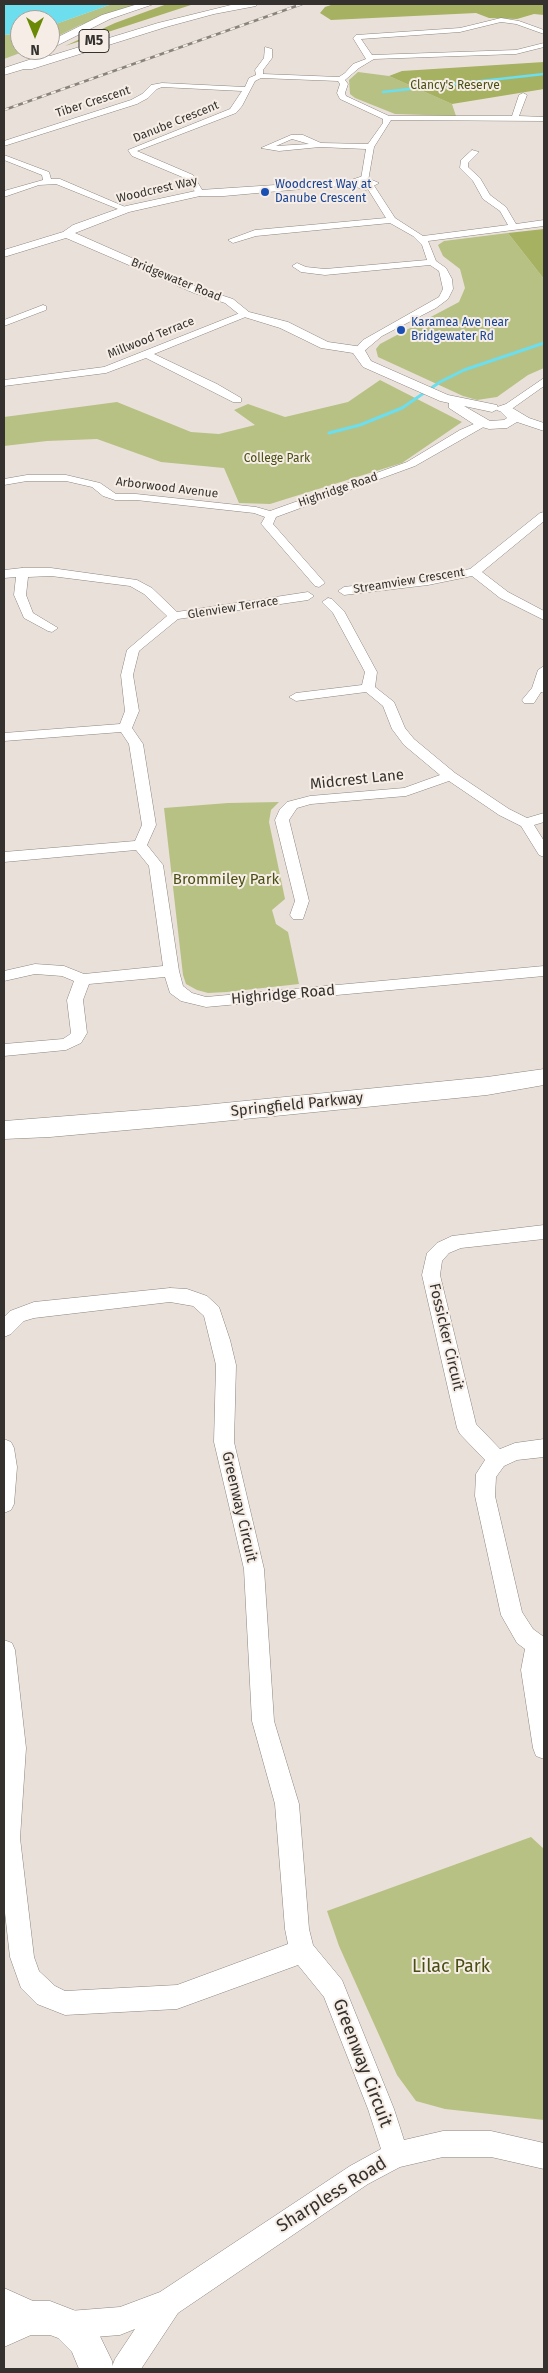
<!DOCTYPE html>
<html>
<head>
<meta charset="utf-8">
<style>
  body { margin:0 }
  #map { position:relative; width:548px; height:2373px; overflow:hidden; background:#e9e1d9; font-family:"Fira Sans",sans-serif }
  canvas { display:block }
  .frame { position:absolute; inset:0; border:5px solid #34312e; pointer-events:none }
  .north { position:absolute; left:10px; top:10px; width:50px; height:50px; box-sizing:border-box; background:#f6eee6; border:1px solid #a8a29c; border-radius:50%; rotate:180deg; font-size:14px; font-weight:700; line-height:20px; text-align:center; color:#34312e }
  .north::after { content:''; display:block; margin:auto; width:18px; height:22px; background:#6a8904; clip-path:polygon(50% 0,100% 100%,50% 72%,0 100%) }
</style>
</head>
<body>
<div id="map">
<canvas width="548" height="2373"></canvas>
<div class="frame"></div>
<div class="north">N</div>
</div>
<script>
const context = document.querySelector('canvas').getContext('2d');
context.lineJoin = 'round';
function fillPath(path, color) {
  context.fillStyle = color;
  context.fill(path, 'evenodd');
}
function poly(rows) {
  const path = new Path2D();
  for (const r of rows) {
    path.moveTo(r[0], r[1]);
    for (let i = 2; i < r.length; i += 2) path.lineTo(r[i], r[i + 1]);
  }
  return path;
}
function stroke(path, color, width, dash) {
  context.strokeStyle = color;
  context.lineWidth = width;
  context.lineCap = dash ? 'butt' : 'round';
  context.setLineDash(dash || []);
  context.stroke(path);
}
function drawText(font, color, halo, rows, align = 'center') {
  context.font = font + ' "Fira Sans",sans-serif';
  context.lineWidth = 4;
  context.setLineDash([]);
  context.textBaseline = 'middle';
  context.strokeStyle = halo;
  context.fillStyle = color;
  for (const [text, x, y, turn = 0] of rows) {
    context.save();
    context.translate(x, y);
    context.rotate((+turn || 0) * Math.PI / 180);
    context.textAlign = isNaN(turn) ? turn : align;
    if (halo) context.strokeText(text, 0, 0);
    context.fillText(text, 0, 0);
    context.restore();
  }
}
fillPath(poly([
  [112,4,138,4,80,25,50,40,50,26],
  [20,33,20,50,28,50,4,59,4,35],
  [358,72,389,76,452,104,456,116,395,114,355,98,350,94,349,80],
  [508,233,544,279,544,368,528,375,497,397,477,400,463,396,378,357,376,349,380,344,459,302,465,288,460,269,443,256,438,245,444,241],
  [380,380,462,422,402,463,270,504,239,503,224,468,161,462,97,439,47,441,4,446,4,417,117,402,191,432,219,434,255,425,234,410,248,404,285,417,348,402],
  [279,802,271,810,269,822,285,899,272,910,276,924,288,932,299,984,227,992,208,993,197,990,186,984,183,975,164,808,228,803],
  [531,1837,544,1849,544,2120,445,2109,416,2101,397,2075,339,1946,327,1911]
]), '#b7c184');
fillPath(poly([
  [167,4,194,4,65,46,115,23],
  [334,4,544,4,544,15,534,14,517,19,489,18,476,13,331,20,320,13,325,7],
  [544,62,544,89,452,104,389,76,402,71],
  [544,229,544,279,508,233]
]), '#a6b161');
fillPath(poly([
  [4,4,112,4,50,26,50,20,20,20,20,33,4,35]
]), '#6cdeed');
stroke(poly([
  [383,92,544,74]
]), '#6cdeed', 2.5);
stroke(poly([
  [329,433,360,425,402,408,440,382,464,370,544,343]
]), '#6cdeed', 3);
const minor = poly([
  [501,18,519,21,544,30,544,34,516,24,501,22,460,32,361,39,372,55,516,50,544,43,544,47,516,54,374,59,359,68,345,80,348,84,345,93,346,96,389,116,512,116,519,95,523,93,527,95,519,116,544,117,544,121,391,120,374,147,368,181,361,179,366,149,320,147,279,151,261,148,291,135,303,135,321,143,368,144,383,123,383,119,340,99,337,93,340,84,338,81,261,78,255,81,242,106,236,113,137,151,193,175,204,193,200,196,197,195,187,179,132,156,128,150,230,109,242,91,162,87,157,89,148,98,137,104,4,146,4,141,131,100,142,94,151,85,162,83,245,87,249,78,256,75,255,70,264,58,265,47,272,49,272,58,263,70,263,74,339,77,345,73,353,64,366,59,353,38,356,35,460,28,501,18],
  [292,139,309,144,276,146,292,139],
  [472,150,479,152,468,163,468,167,480,178,490,195,506,207,516,224,544,220,544,226,428,241,436,261,446,268,452,279,453,289,448,299,436,308,382,336,363,352,359,353,354,350,363,340,439,297,443,289,439,271,430,265,325,275,301,272,292,266,297,263,306,267,325,269,427,260,422,245,413,236,390,223,256,236,233,243,228,240,255,230,386,218,366,186,370,183,373,184,395,218,423,236,508,225,500,211,483,199,473,181,460,168,461,160,472,150],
  [4,155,49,172,51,179,60,179,130,209,123,211,56,184,39,185,4,197,4,191,43,180,42,175,4,160,4,155],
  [43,305,46,306,46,310,4,326,4,320,43,305],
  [245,311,250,314,248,316,154,354,217,384,241,398,241,402,233,402,146,358,106,373,4,386,4,380,104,367,245,311],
  [544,378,544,386,513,408,499,411,494,408,506,404,544,378],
  [483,420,488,423,487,425,415,466,276,517,273,524,325,583,319,587,315,586,263,526,261,524,265,517,254,513,136,500,115,500,103,496,92,487,66,481,27,481,4,485,4,479,27,475,66,475,100,483,116,494,136,494,256,507,270,511,407,462,460,430,483,420],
  [544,512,544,521,482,572,508,592,544,611,544,620,500,598,472,576,428,585,344,595,338,591,344,587,428,577,470,569,540,513,544,512],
  [22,568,51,568,137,580,152,588,177,612,308,592,314,596,308,600,178,619,139,651,133,675,139,711,132,728,143,744,156,825,147,845,163,865,179,971,183,986,192,993,206,997,544,966,544,976,206,1007,181,1001,170,993,165,977,89,984,83,1000,87,1033,81,1043,66,1050,4,1056,4,1044,63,1039,69,1035,71,1033,67,1000,74,981,62,976,35,974,4,981,4,971,35,964,64,966,84,974,163,966,149,866,136,850,4,862,4,852,135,841,142,825,129,744,121,732,4,741,4,733,120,724,125,711,121,675,127,650,167,616,144,594,130,586,51,576,28,577,26,595,33,613,58,628,52,632,48,631,24,618,14,595,16,577,4,578,4,570,22,568],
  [328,598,332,599,344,611,377,672,375,687,394,702,405,728,414,739,455,773,509,809,527,818,544,813,544,822,534,825,544,841,544,857,539,855,521,826,499,815,449,781,406,796,311,804,297,808,289,820,309,901,303,919,293,919,290,915,295,901,275,820,280,809,287,802,310,796,404,788,440,775,404,745,392,729,383,706,366,692,296,701,289,697,296,693,362,685,365,672,333,613,322,602,328,598],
  [544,666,544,693,541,692,534,703,524,703,522,700,532,688,538,670,544,666],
  [544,1225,544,1239,461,1248,449,1253,442,1261,440,1275,476,1424,500,1449,515,1443,544,1439,544,1457,517,1460,504,1466,496,1477,495,1496,522,1612,533,1629,544,1637,544,1759,536,1756,533,1748,521,1670,525,1649,517,1643,501,1615,475,1496,476,1474,485,1460,460,1434,457,1428,422,1275,427,1253,437,1243,452,1236,544,1225],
  [170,1288,187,1289,207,1296,219,1307,230,1340,236,1365,234,1442,264,1569,274,1721,299,1804,309,1929,313,1945,342,1980,394,2109,404,2140,443,2131,491,2131,544,2143,544,2169,491,2157,443,2157,400,2167,368,2184,178,2313,141,2369,111,2369,115,2359,135,2329,120,2335,69,2339,59,2335,55,2325,59,2315,69,2311,120,2307,160,2292,350,2166,381,2149,368,2109,324,1997,298,1965,177,2009,65,2015,37,2004,21,1988,10,1957,4,1904,4,1640,12,1643,15,1650,26,1748,20,1838,34,1957,39,1971,55,1986,65,1991,177,1985,288,1944,285,1929,275,1804,252,1721,244,1569,214,1442,216,1365,204,1316,193,1306,170,1302,34,1318,24,1321,11,1334,4,1337,4,1317,10,1311,34,1302,170,1288],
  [4,1439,11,1442,14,1448,17,1467,14,1504,11,1510,4,1513,4,1439]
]);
const tertiary = poly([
  [363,176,379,183,366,190,353,186,324,187,224,196,200,196,129,212,75,233,202,289,233,299,249,312,288,322,328,342,363,347,371,361,448,395,497,405,498,408,504,405,509,406,529,418,544,423,544,431,517,422,507,428,489,429,475,425,449,408,449,403,440,401,363,367,353,353,321,348,280,328,241,316,225,303,194,293,66,238,4,257,4,250,63,232,73,225,126,206,200,190,351,180,363,176],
  [464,406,492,412,498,409,507,418,504,420,490,421,464,406],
  [4,2288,33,2301,50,2301,81,2313,96,2328,112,2361,113,2369,79,2369,72,2352,58,2338,50,2335,31,2335,4,2347,4,2288]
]);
const secondary = poly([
  [544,1069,544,1085,487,1095,194,1124,50,1137,4,1139,4,1121,194,1106,487,1077,544,1069]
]);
const motorway = poly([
  [138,4,154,4,110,19,50,49,50,41,102,15,138,4],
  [235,4,257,4,256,6,214,14,166,27,32,69,24,69,4,75,4,68,41,56,50,56,158,23,235,4]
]);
stroke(minor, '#8c857e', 1);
stroke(tertiary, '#8c857e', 1);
stroke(secondary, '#8c857e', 1);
stroke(motorway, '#8c857e', 1);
fillPath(minor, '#fff');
fillPath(tertiary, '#fff');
fillPath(secondary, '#fff');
fillPath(motorway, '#fff');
const rail = poly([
  [4,110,302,4]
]);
stroke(rail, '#88837d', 2.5);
stroke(rail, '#f6eee6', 2, [5]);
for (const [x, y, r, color] of [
  [265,192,5,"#1a4fb4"],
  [401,330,5,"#1a4fb4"]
]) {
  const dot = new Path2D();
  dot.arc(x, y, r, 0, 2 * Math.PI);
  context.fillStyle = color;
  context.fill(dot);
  stroke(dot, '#f6eee6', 2);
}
drawText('12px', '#494f13', '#f6eee6', [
  ["Clancy's Reserve",455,86],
  ["College Park",277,459]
]);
drawText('12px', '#34312e', '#f6eee6', [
  ["Tiber Crescent",93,102,-18],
  ["Danube Crescent",176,122,-22],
  ["Woodcrest Way",157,190,-13],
  ["Bridgewater Road",176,280,22],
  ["Millwood Terrace",151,338,-22],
  ["Arborwood Avenue",167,488,7],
  ["Highridge Road",338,490,-19],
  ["Streamview Crescent",409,581,-9],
  ["Glenview Terrace",233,608,-9]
]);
drawText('12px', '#164399', '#f6eee6', [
  ["Woodcrest Way at",275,185],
  ["Danube Crescent",275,199],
  ["Karamea Ave near",411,323],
  ["Bridgewater Rd",411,337]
], 'left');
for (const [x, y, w] of [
  [94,41,30]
]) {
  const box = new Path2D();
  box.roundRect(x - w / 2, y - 11.5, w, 23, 4);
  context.fillStyle = '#f6eee6';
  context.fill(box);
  stroke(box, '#34312e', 1);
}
drawText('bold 14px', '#34312e', null, [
  ["M5",94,41]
]);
drawText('15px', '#34312e', '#f6eee6', [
  ["Midcrest Lane",357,780,-6],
  ["Highridge Road",283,995,-5],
  ["Springfield Parkway",297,1105,-6],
  ["Fossicker Circuit",446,1337,77],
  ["Greenway Circuit",239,1507,77]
]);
drawText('15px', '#494f13', '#f6eee6', [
  ["Brommiley Park",226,880]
]);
drawText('18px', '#494f13', '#f6eee6', [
  ["Lilac Park",451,1967]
]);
drawText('18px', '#34312e', '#f6eee6', [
  ["Greenway Circuit",362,2063,69],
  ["Sharpless Road",332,2195,-32]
]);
</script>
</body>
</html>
